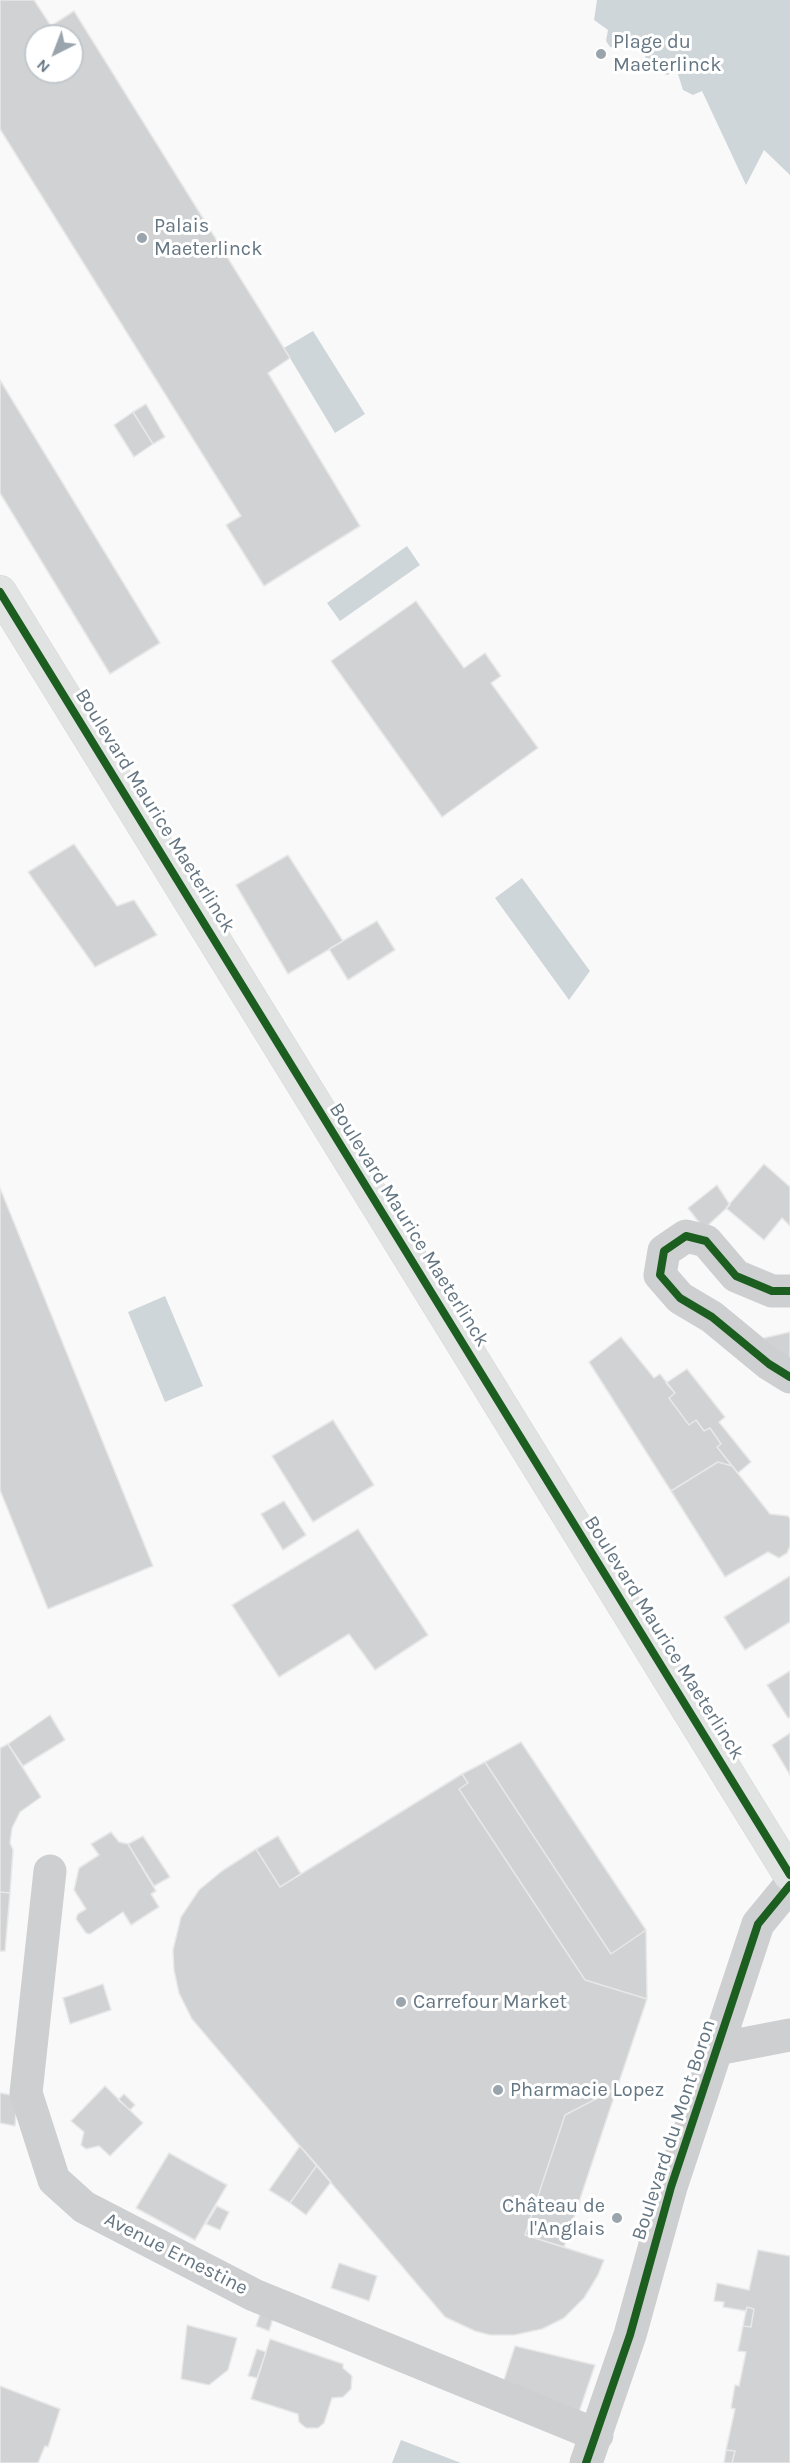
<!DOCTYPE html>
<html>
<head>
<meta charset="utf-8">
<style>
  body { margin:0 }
  #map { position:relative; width:790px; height:2463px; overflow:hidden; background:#f9f9f9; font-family:Karla,sans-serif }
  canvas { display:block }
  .north { position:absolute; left:24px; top:24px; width:60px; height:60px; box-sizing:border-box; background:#fff; border:2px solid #c1c8cd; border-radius:50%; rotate:222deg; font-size:16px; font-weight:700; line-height:24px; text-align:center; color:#657683 }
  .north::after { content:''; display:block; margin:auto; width:21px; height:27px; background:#99a4ac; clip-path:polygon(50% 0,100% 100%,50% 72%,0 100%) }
</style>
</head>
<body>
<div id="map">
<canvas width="790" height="2463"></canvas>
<div class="north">N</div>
</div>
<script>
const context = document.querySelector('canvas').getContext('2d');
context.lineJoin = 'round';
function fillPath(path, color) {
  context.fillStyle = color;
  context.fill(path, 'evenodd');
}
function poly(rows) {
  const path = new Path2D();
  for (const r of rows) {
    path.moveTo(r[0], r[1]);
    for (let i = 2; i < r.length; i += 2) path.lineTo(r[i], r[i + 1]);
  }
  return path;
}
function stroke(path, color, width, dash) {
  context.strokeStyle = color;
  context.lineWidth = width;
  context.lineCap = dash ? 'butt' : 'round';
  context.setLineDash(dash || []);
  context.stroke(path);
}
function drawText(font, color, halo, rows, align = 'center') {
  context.font = font + ' Karla,sans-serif';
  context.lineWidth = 6;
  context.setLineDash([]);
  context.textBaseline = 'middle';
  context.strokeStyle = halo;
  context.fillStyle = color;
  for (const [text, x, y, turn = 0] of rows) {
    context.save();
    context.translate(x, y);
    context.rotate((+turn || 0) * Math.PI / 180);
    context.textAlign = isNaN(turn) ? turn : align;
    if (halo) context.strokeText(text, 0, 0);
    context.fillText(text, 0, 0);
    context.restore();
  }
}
fillPath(poly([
  [597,0,790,0,790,175,764,150,746,185,702,91,693,95,683,90,677,71,667,75,655,70,646,60,642,40,631,37,617,47,610,47,606,41,608,30,594,20],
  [313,331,365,414,335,433,284,348],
  [407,546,420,565,340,621,327,603],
  [522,878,590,971,569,1000,495,898],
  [165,1296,203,1386,165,1402,128,1312],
  [401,2440,461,2463,392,2463]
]), '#ced6d9');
const building = poly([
  [0,0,34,0,51,26,74,11,290,358,268,373,360,526,264,586,226,525,241,516,0,129,0,0],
  [36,36,72,36,72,72,36,72,36,36],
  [0,380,160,643,110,674,0,493,0,380],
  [146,404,165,437,153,444,133,412,146,404],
  [133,412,153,444,134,457,114,425,133,412],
  [416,601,464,668,485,653,501,676,491,683,538,748,442,817,331,661,416,601],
  [74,844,117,906,134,900,157,935,95,967,28,872,74,844],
  [288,855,343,941,288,974,236,885,288,855],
  [377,921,395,950,348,980,329,949,377,921],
  [764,1164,790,1187,790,1226,782,1218,764,1240,726,1208,764,1164],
  [717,1185,730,1205,706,1227,701,1225,688,1208,717,1185],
  [0,1188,153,1566,48,1609,0,1490,0,1188],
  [790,1332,790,1361,778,1364,764,1338,790,1332],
  [621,1337,654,1378,660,1374,675,1393,669,1398,689,1425,696,1420,704,1431,710,1428,721,1444,717,1447,732,1466,718,1462,671,1491,589,1362,621,1337],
  [687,1369,725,1417,719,1422,751,1462,738,1473,717,1447,721,1444,710,1428,704,1431,696,1420,689,1425,669,1398,675,1393,666,1383,687,1369],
  [333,1420,374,1485,313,1522,272,1456,333,1420],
  [718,1462,732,1466,770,1514,788,1516,790,1519,790,1546,787,1553,779,1558,768,1552,725,1577,671,1491,718,1462],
  [284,1501,306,1535,283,1550,261,1514,284,1501],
  [358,1529,428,1635,375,1670,349,1634,279,1677,232,1605,358,1529],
  [790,1576,790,1622,745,1650,724,1617,790,1576],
  [790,1671,790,1717,788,1718,767,1685,790,1671],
  [50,1715,65,1740,23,1766,8,1744,50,1715],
  [790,1733,790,1775,772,1745,790,1733],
  [521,1742,646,1930,611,1954,485,1762,521,1742],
  [8,1744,41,1797,20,1812,12,1828,10,1843,13,1850,10,1893,0,1892,0,1748,8,1744],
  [485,1762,611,1954,646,1930,647,1999,585,1980,459,1789,468,1783,462,1774,485,1762],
  [462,1774,468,1783,459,1789,585,1980,647,1999,617,2088,565,2115,525,2235,604,2260,598,2275,584,2298,564,2318,542,2329,514,2335,490,2335,475,2331,445,2317,192,2019,179,1993,174,1970,173,1950,181,1917,199,1890,222,1871,256,1849,280,1887,462,1774],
  [111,1832,119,1842,128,1844,156,1891,151,1894,159,1907,131,1925,123,1912,90,1934,86,1933,76,1919,78,1914,86,1909,74,1890,79,1868,99,1855,91,1844,111,1832],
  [143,1836,170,1877,154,1886,128,1844,143,1836],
  [278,1836,301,1874,280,1887,256,1849,278,1836],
  [0,1892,10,1893,5,1951,0,1951,0,1892],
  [103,1984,111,2010,70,2024,63,1998,103,1984],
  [105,2086,143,2123,110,2156,99,2146,86,2149,81,2145,84,2132,71,2121,105,2086],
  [617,2088,564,2247,525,2235,565,2115,617,2088],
  [0,2093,17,2096,15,2126,0,2123,0,2093],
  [124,2094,135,2105,130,2110,118,2100,124,2094],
  [300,2146,317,2165,290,2203,269,2190,300,2146],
  [169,2153,227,2185,195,2240,136,2208,169,2153],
  [317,2165,331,2182,306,2215,290,2203,317,2165],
  [217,2206,229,2212,220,2230,206,2224,217,2206],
  [758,2250,790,2256,790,2463,732,2463,735,2451,726,2450,735,2409,731,2408,735,2385,739,2386,746,2352,738,2351,743,2326,751,2327,754,2309,747,2307,746,2311,723,2307,724,2302,714,2301,717,2283,749,2290,758,2250],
  [339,2263,377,2276,369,2301,331,2288,339,2263],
  [747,2307,754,2309,751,2327,743,2326,747,2307],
  [260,2314,273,2318,269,2331,256,2326,260,2314],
  [187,2325,237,2338,228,2370,209,2385,181,2379,187,2325],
  [270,2339,343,2364,343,2368,352,2376,351,2389,343,2397,332,2398,324,2423,318,2428,306,2428,299,2422,298,2414,251,2399,270,2339],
  [515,2346,595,2365,579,2412,502,2386,515,2346],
  [257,2349,266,2352,257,2378,248,2376,257,2349],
  [0,2386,60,2409,48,2447,45,2446,38,2463,0,2463,0,2386],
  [726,2450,735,2451,732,2463,724,2463,726,2450]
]);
fillPath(building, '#d0d2d3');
stroke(building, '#e8e8e8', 1.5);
const major = poly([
  [0,592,790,1875]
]);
stroke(major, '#d5d6d7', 34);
stroke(poly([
  [790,1291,772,1291,736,1276,706,1241,686,1236,664,1251,660,1275,680,1298,712,1317,769,1364,790,1377],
  [50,1871,26,2093,54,2180,84,2207,254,2295,597,2435],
  [717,2049,790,2035],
  [586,2463,630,2335,671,2187,758,1924,790,1885]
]), '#cecfd0', 33);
stroke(major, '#e1e2e2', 33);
stroke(poly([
  [0,592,790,1875],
  [790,1291,772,1291,736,1276,706,1241,686,1236,664,1251,660,1275,680,1298,712,1317,769,1364,790,1377],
  [586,2463,630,2335,671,2187,758,1924,790,1885]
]), '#1b5e20', 8);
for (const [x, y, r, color] of [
  [601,54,6,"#99a4ac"],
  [142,238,6,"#99a4ac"],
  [401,2002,6,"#99a4ac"],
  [498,2090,6,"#99a4ac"],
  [617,2218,6,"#99a4ac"]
]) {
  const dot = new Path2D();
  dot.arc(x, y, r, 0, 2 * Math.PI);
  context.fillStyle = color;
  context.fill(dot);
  stroke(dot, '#fff', 2);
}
drawText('20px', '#657683', '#fff', [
  ["Plage du",613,42],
  ["Maeterlinck",613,65],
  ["Palais",154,226],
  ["Maeterlinck",154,249],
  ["Carrefour Market",413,2002],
  ["Pharmacie Lopez",510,2090],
  ["Château de",605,2206,"right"],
  ["l'Anglais",605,2229,"right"]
], 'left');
drawText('20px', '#657683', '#fff', [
  ["Boulevard Maurice Maeterlinck",155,811,58],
  ["Boulevard Maurice Maeterlinck",409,1225,58],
  ["Boulevard Maurice Maeterlinck",664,1638,58],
  ["Boulevard du Mont Boron",674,2130,-72],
  ["Avenue Ernestine",176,2254,27]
]);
</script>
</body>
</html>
